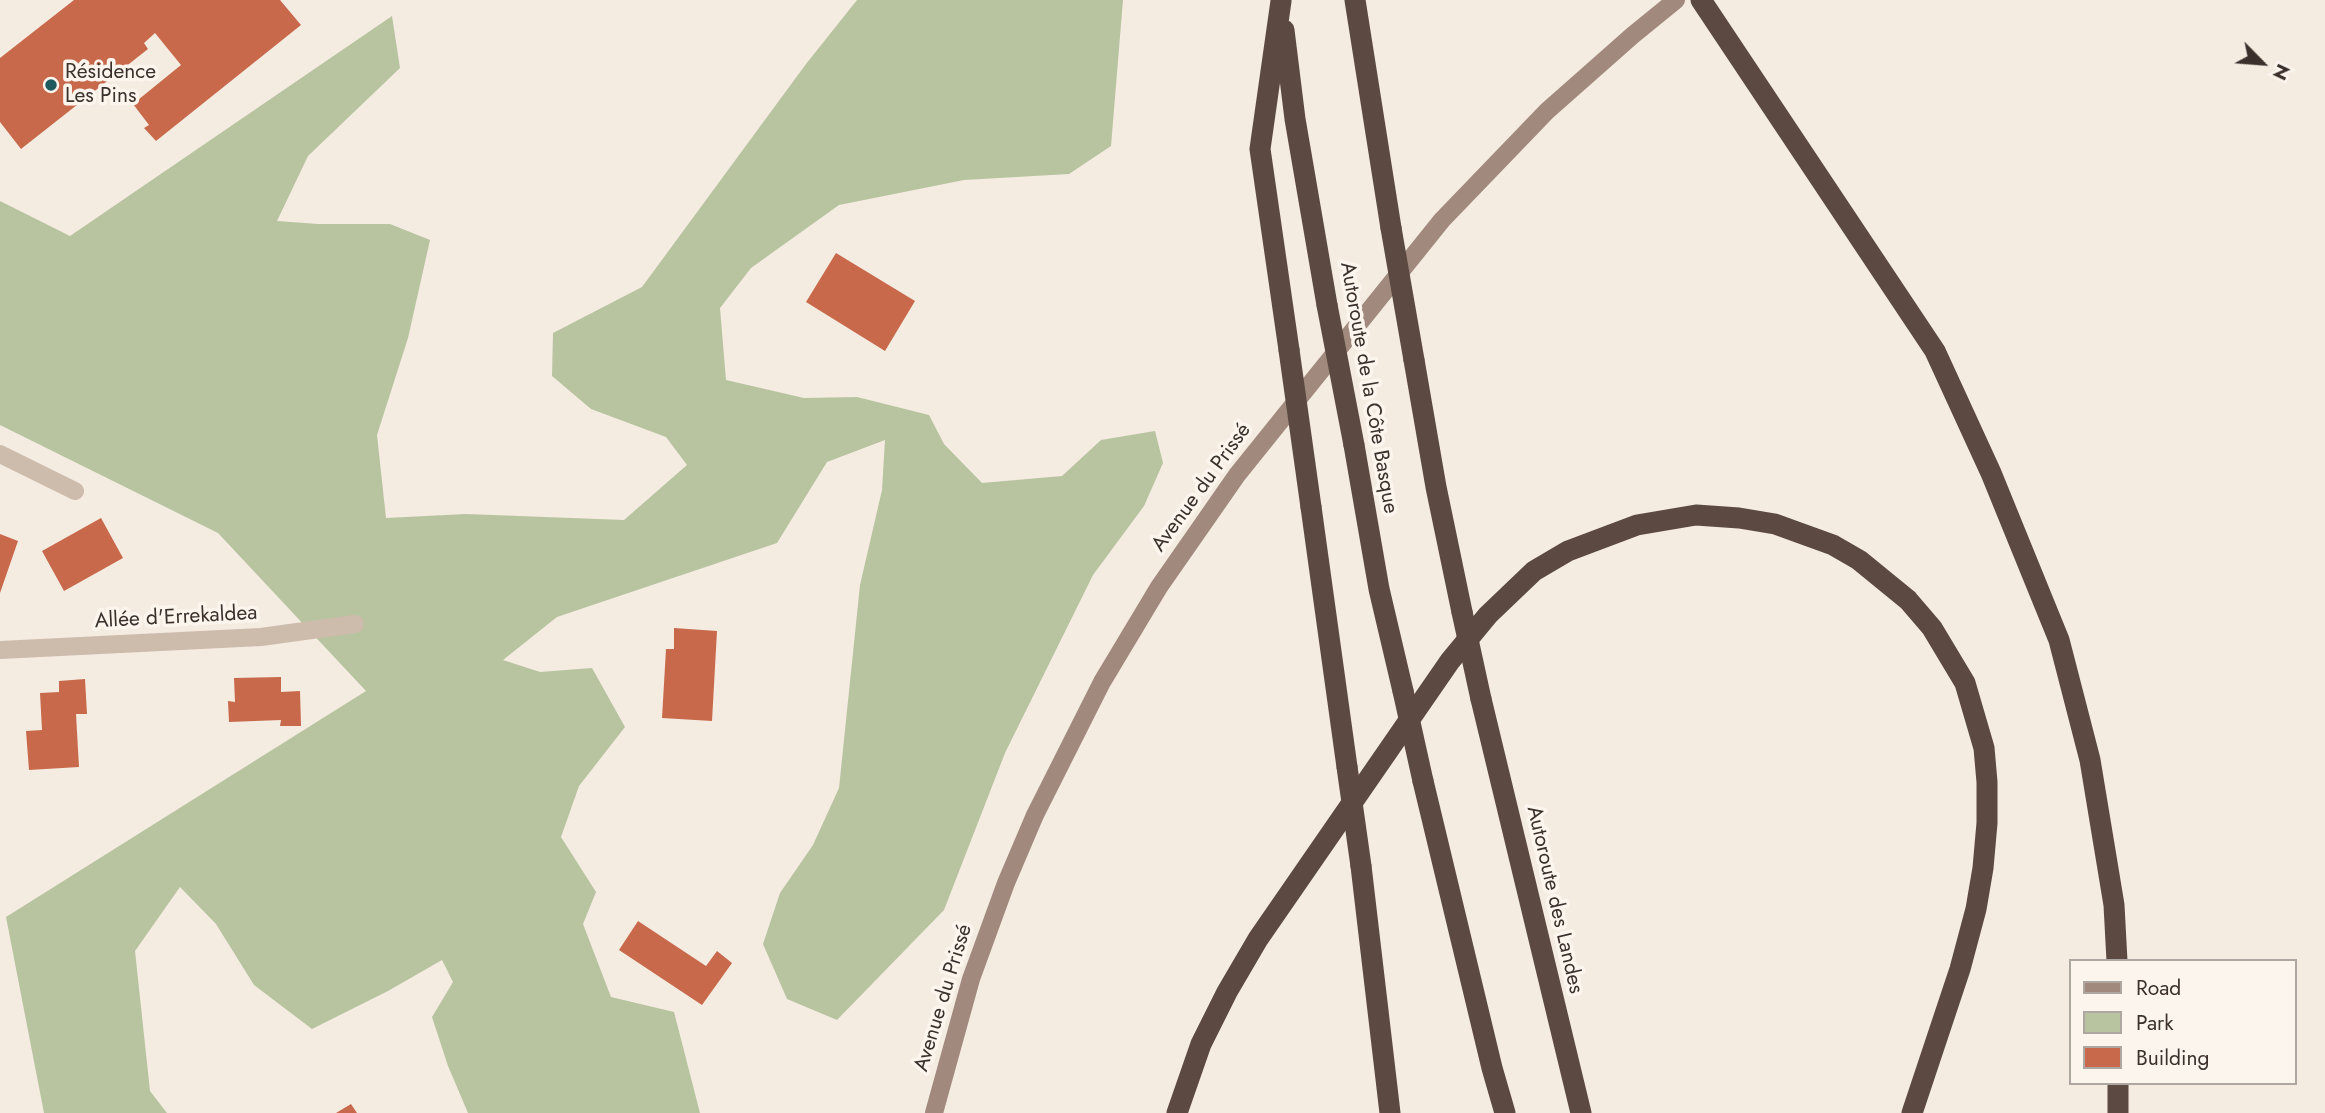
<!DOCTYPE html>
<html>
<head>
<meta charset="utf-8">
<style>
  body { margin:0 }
  #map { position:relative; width:2325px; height:1113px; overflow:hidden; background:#f4ebe1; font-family:Jost,sans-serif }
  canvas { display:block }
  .legend { position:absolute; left:2069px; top:959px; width:228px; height:126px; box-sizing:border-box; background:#fbf5ee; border:2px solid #aea6a0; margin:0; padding:9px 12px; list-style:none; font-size:21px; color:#3b302b }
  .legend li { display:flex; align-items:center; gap:14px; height:35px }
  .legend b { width:35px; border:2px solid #aea6a0 }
  .north { position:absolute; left:2227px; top:28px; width:70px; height:70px; -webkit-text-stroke:5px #fbf5ee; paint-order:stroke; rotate:115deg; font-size:19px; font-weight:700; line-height:28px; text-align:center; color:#3b302b }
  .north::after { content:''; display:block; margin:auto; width:24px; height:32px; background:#3b302b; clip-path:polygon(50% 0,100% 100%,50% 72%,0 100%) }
</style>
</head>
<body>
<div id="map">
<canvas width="2325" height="1113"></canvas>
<ul class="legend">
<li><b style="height:9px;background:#a18a7d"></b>Road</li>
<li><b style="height:19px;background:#b8c4a0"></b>Park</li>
<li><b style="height:19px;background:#c8694b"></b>Building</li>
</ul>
<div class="north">N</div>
</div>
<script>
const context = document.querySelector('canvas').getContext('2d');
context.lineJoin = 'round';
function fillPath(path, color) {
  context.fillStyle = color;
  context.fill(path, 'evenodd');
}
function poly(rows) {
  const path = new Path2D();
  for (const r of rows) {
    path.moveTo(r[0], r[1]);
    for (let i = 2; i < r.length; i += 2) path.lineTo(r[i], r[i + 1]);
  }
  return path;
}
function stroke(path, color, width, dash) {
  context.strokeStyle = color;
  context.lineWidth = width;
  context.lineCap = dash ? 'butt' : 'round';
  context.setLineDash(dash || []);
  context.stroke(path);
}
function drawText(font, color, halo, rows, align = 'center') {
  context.font = font + ' Jost,sans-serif';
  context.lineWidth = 7;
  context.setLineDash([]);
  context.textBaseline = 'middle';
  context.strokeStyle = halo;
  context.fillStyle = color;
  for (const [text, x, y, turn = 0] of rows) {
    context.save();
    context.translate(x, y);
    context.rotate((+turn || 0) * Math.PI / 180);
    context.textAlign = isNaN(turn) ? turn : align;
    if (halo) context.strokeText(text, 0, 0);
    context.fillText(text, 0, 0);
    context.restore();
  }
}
fillPath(poly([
  [857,0,1123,0,1111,146,1069,174,964,180,839,205,751,268,720,308,726,380,804,398,857,397,929,415,944,444,982,483,1062,476,1101,440,1155,431,1163,463,1144,506,1093,575,1005,753,944,910,837,1020,787,999,763,944,780,893,813,845,839,788,860,585,882,490,885,440,827,462,777,543,557,617,503,660,540,672,592,668,625,727,579,786,561,837,596,892,583,924,611,997,674,1012,700,1113,468,1113,448,1066,432,1017,453,982,442,960,388,991,312,1029,254,985,216,924,180,887,135,951,150,1091,167,1113,44,1113,6,917,366,691,218,533,0,425,0,201,70,236,392,16,400,68,308,156,277,221,318,224,390,224,430,240,408,338,377,435,386,518,466,514,624,520,687,465,666,437,591,409,552,376,553,333,642,287,806,64]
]), '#b8c4a0');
fillPath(poly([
  [74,0,280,0,301,25,156,141,144,128,149,125,133,104,181,65,155,33,144,43,148,49,21,149,0,122,0,58],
  [836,253,915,301,885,351,806,302],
  [101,518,123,558,64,591,42,551],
  [0,534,18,541,0,593],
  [674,628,717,631,712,721,662,718,666,649,674,649],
  [281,677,281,692,300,691,301,726,280,726,281,720,229,722,228,701,235,702,234,678],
  [85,679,87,714,76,714,79,767,29,770,26,731,42,730,40,693,59,692,59,681],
  [638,921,706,966,717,951,732,963,702,1005,619,950],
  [351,1104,357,1113,336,1113]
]), '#c8694b');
stroke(poly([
  [0,454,75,491],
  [0,650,261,637,355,624]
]), '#cdbbac', 18);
stroke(poly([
  [934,1113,971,979,1006,883,1035,815,1102,682,1159,587,1237,475,1442,220,1547,111,1633,35,1676,0]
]), '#a18a7d', 18);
stroke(poly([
  [1355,0,1391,228],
  [1701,0,1935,351,1991,473,2059,640,2090,760,2114,905,2117,961],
  [1281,1,1260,149,1289,350],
  [1284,30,1295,119,1327,305],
  [1414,360,1436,487,1462,612],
  [1354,445,1379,589,1403,691],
  [1311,507,1347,767],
  [1481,699,1581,1113],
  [1423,781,1492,1068,1505,1113],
  [1361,866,1390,1113],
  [1177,1113,1201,1044,1227,992,1258,939,1450,661,1488,615,1534,571,1568,551,1637,525,1696,515,1739,518,1775,524,1833,545,1859,560,1908,600,1932,628,1965,683,1984,748,1987,782,1987,823,1983,868,1976,909,1960,969,1912,1113],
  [2118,1113,2118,1083]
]), '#5c4a42', 21);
stroke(poly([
  [1391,228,1414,360],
  [1327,305,1354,445],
  [1289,350,1311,507],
  [1462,612,1481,699],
  [1403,691,1423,781],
  [1347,767,1361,866]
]), '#5c4a42', 21);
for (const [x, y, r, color] of [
  [51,85,7,"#1f5a5e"]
]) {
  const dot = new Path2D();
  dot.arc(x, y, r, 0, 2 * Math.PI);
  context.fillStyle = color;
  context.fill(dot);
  stroke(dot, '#fbf5ee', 2.5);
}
drawText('21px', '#3b302b', '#fbf5ee', [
  ["Résidence",65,73],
  ["Les Pins",65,97]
], 'left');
drawText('21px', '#3b302b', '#fbf5ee', [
  ["Autoroute de la Côte Basque",1368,388,80],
  ["Avenue du Prissé",1202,488,-54],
  ["Allée d'Errekaldea",176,618,-3],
  ["Autoroute des Landes",1554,900,77],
  ["Avenue du Prissé",944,998,-73]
]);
</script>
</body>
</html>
